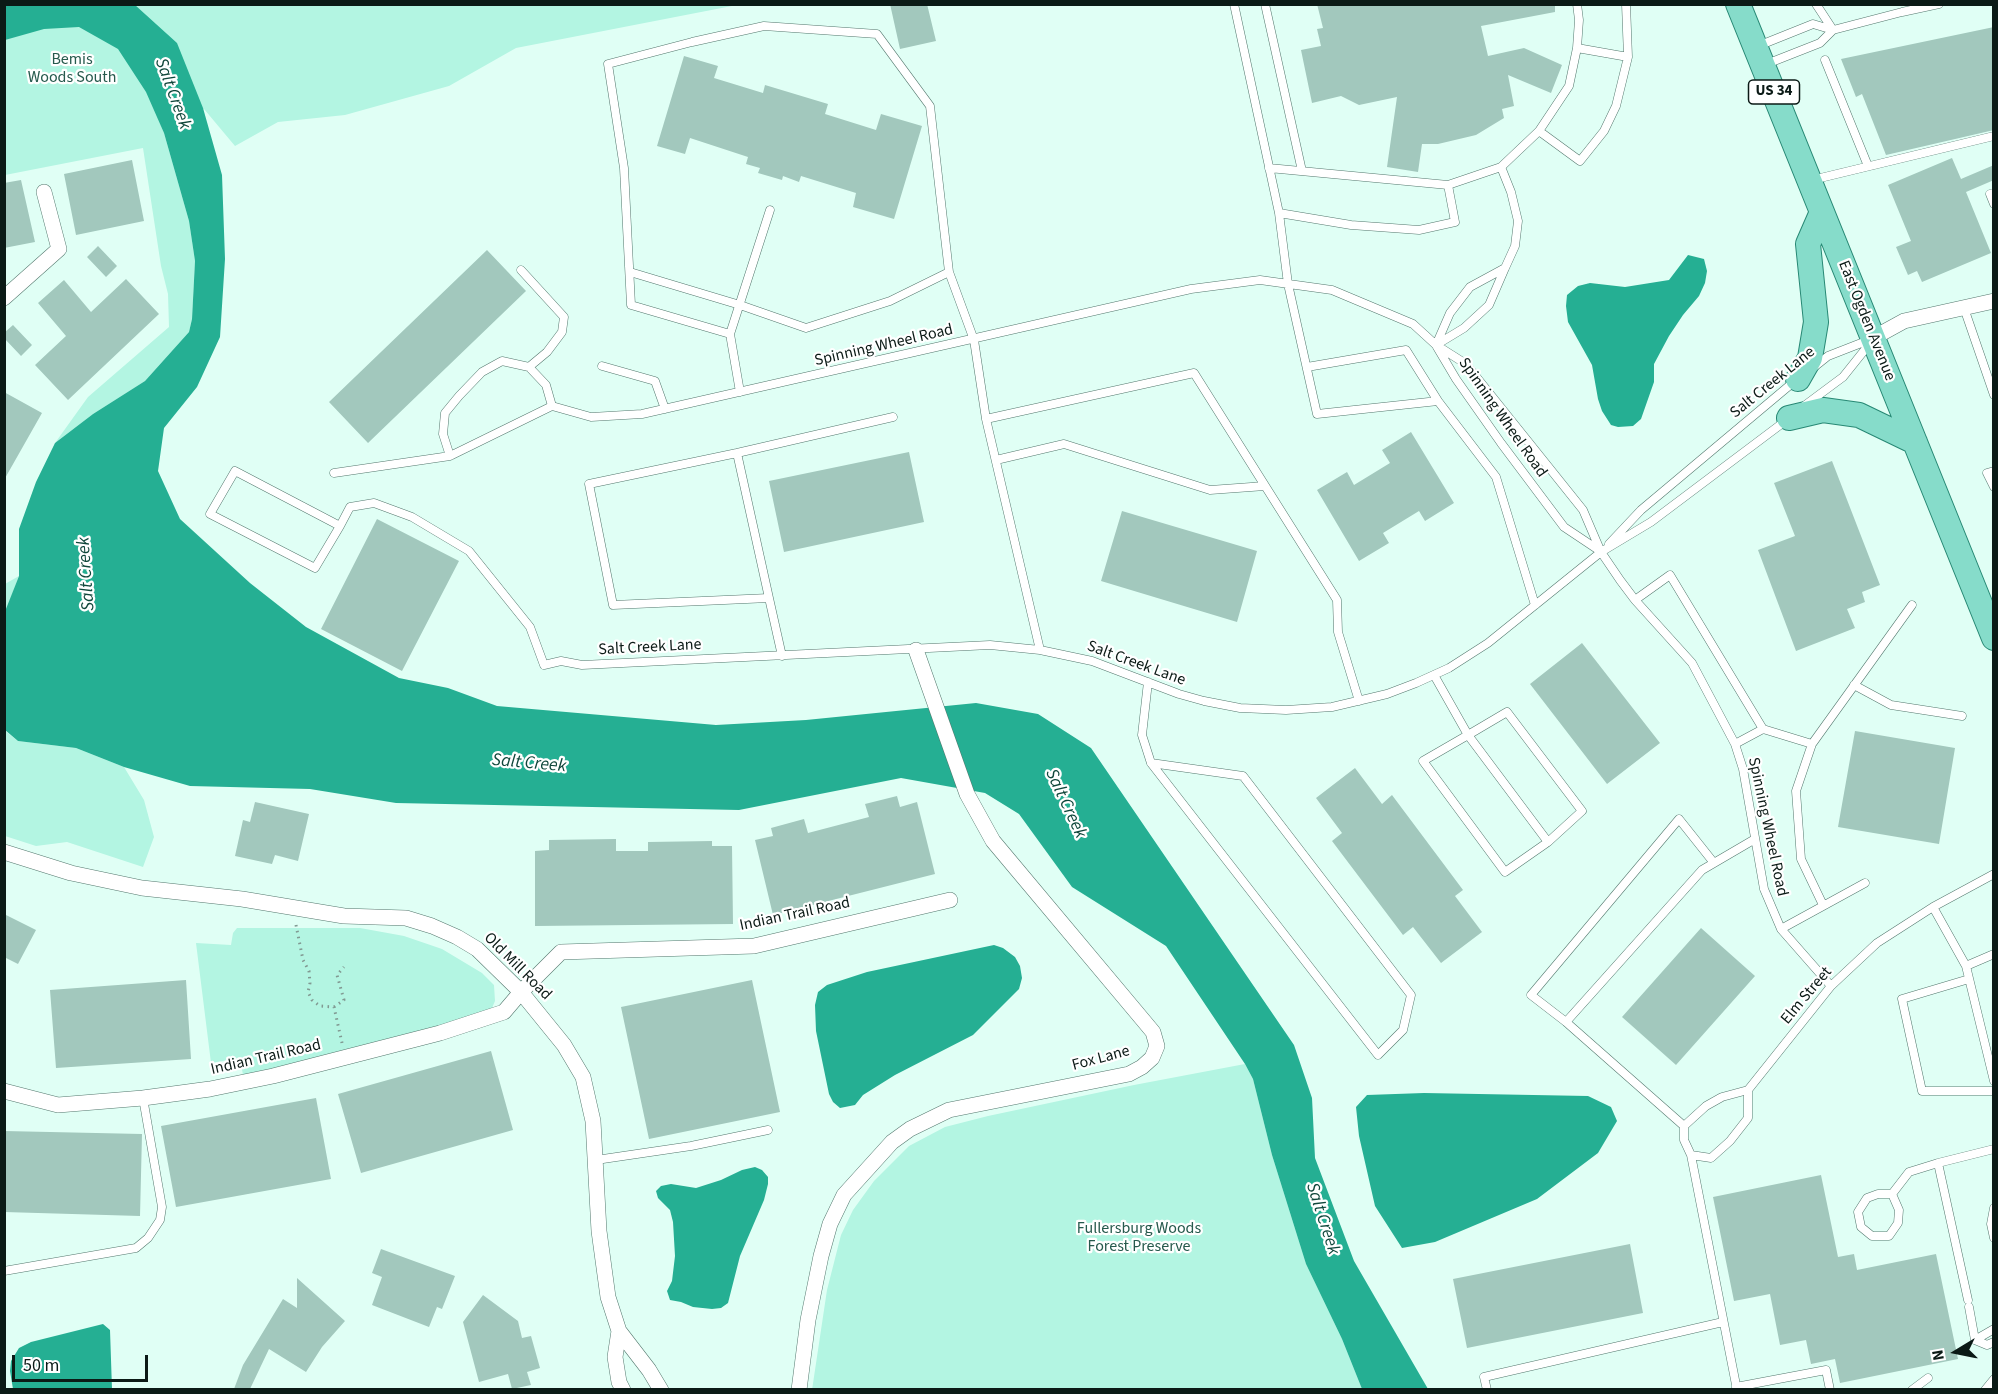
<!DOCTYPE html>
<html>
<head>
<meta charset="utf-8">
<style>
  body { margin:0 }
  #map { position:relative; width:1998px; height:1394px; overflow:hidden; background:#e0fff5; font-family:"Source Sans 3",sans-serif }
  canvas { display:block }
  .frame { position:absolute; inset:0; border:6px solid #0b1a16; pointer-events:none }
  .north { position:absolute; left:1926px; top:1322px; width:60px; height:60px; -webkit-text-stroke:4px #fff; paint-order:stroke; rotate:260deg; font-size:16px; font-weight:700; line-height:24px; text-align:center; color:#0b1a16 }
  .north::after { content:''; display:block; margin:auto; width:21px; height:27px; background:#0b1a16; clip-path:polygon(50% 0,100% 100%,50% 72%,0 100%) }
  .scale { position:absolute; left:12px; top:1355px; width:136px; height:27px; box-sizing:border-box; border:3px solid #0b1a16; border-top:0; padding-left:8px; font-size:18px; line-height:21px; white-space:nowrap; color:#0b1a16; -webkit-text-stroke:4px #fff; paint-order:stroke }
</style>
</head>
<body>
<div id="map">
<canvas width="1998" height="1394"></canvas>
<div class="frame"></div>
<div class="north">N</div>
<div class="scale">50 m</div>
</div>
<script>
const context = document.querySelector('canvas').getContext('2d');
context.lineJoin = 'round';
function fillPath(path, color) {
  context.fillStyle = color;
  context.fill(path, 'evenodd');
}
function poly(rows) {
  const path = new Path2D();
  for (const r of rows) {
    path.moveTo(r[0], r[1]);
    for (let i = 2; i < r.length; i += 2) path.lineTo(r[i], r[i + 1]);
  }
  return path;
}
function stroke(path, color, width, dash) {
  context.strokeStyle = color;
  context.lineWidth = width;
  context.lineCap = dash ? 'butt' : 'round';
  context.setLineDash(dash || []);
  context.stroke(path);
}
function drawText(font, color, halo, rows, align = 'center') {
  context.font = font + ' "Source Sans 3",sans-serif';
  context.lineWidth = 4.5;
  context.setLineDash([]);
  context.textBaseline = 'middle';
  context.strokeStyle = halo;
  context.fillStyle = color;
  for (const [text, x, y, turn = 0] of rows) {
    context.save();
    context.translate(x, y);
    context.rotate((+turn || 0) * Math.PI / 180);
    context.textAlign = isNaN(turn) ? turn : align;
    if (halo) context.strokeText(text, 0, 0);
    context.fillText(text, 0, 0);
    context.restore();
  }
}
fillPath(poly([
  [5,5,737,5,516,48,449,86,345,115,278,122,235,146,204,109,158,118,164,133,189,221,195,261,192,319,189,332,145,381,93,414,55,443,88,397,169,327,168,294,161,266,143,148,5,175],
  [19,576,5,614,5,584],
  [4,730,18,741,76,748,124,767,144,800,154,837,143,867,67,842,36,846,5,836],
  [237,928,360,928,404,936,442,949,482,973,494,985,495,1001,492,1008,485,1014,337,1056,243,1075,240,1058,211,1063,196,943,231,945,233,933],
  [1245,1064,1253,1079,1272,1155,1306,1264,1342,1339,1362,1389,812,1390,827,1290,841,1235,853,1210,874,1181,909,1146,945,1127,988,1116,1134,1085]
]), '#b3f5e2');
fillPath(poly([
  [5,5,135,5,177,43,203,108,222,175,225,259,220,337,197,387,164,428,158,471,180,519,250,583,306,627,399,678,448,688,497,706,716,725,806,720,976,703,1038,714,1091,748,1294,1045,1312,1098,1315,1158,1354,1261,1428,1389,1362,1389,1342,1339,1306,1264,1272,1155,1253,1079,1245,1064,1166,946,1072,887,1019,814,985,793,901,778,739,810,396,803,310,789,190,786,124,767,76,748,18,741,5,730,4,614,19,576,19,529,36,482,55,443,93,414,145,381,189,332,192,319,195,261,189,221,164,133,146,92,118,49,79,27,44,29,5,40],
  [1688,255,1704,259,1707,271,1705,283,1699,296,1683,315,1669,336,1654,364,1654,382,1641,419,1633,426,1618,427,1611,425,1602,411,1598,399,1592,365,1568,322,1566,306,1567,295,1578,286,1590,283,1625,287,1669,280],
  [994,945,1003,948,1015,957,1020,966,1022,978,1019,989,973,1035,895,1075,863,1095,855,1105,840,1108,833,1102,829,1094,816,1031,815,1005,818,992,827,985,867,972],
  [1424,1093,1588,1096,1611,1107,1617,1121,1598,1153,1537,1199,1435,1242,1402,1248,1375,1206,1359,1136,1356,1107,1367,1095],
  [755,1167,762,1170,768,1177,768,1184,764,1200,740,1256,728,1303,721,1308,712,1309,693,1307,681,1302,670,1300,667,1291,672,1281,675,1256,673,1222,670,1210,658,1198,656,1191,661,1186,671,1184,696,1188,721,1180,742,1170],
  [103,1324,110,1330,112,1389,13,1389,10,1371,11,1361,19,1348,31,1342]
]), '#25af93');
fillPath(poly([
  [890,4,927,4,936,41,900,49],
  [1317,4,1555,4,1555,12,1481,26,1488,56,1524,48,1562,65,1551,93,1508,75,1514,106,1502,109,1504,118,1476,135,1438,144,1422,144,1418,172,1387,167,1397,97,1359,105,1341,96,1312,103,1301,50,1321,46,1317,29,1323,28],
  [1994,27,1994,130,1886,155,1862,94,1856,97,1841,59],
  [684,56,718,66,714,78,763,93,765,85,828,104,825,114,876,130,881,114,922,126,894,219,853,207,856,193,801,176,799,182,783,176,782,180,758,173,760,168,746,164,748,157,690,138,685,154,657,146],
  [1952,158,1961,179,1994,165,1994,180,1966,192,1991,253,1922,282,1917,271,1908,275,1896,247,1911,241,1888,185],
  [132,160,144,221,76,235,64,174],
  [21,180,35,242,4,248,4,183],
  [98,246,117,266,106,277,87,257],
  [487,250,526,291,368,443,329,402],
  [126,279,159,314,68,400,35,365,66,336,38,303,64,280,91,312],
  [13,325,32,345,21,356,4,338,4,333],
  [4,392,42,413,4,480],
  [1411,432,1454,503,1425,521,1419,511,1383,533,1389,543,1359,561,1317,490,1347,472,1354,485,1390,463,1382,450],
  [909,452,924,522,784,552,769,481],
  [1832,461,1880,585,1862,592,1865,602,1847,609,1855,628,1796,651,1758,550,1795,536,1774,483],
  [1122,511,1257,551,1237,622,1101,581],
  [377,519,459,561,402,671,321,629],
  [1582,643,1660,743,1607,784,1530,684],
  [1855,731,1955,748,1939,844,1838,827],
  [1355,768,1382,804,1392,795,1463,890,1455,896,1482,932,1441,963,1413,927,1403,935,1332,841,1342,833,1316,798],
  [897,796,900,807,917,802,935,874,773,915,755,840,773,836,771,828,804,819,808,833,869,817,865,804],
  [255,802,309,814,298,861,275,855,272,864,235,856,243,820,250,822],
  [616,839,616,851,648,851,648,842,712,841,712,846,732,846,733,924,535,926,535,851,549,850,549,840],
  [4,914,36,930,18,964,4,957],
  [1701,928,1755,976,1676,1065,1622,1017],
  [186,980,191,1059,56,1068,50,990],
  [752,980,780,1112,649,1139,621,1007],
  [491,1051,513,1130,361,1173,338,1094],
  [316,1098,331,1179,176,1207,161,1126],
  [4,1131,142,1134,140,1216,4,1212],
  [1821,1175,1838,1257,1854,1254,1857,1270,1936,1254,1958,1359,1840,1383,1835,1359,1811,1364,1806,1340,1780,1345,1770,1294,1734,1301,1713,1197],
  [1630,1244,1643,1313,1467,1348,1453,1279],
  [381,1249,455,1276,442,1309,437,1307,429,1327,372,1305,382,1277,372,1273],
  [297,1278,345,1321,322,1347,306,1372,269,1349,250,1389,234,1389,243,1365,283,1299,297,1308],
  [483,1295,518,1321,522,1338,531,1336,540,1368,527,1372,531,1385,512,1389,508,1374,479,1382,463,1322]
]), '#a2c8bd');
const lane = poly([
  [1234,4,1279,213,1351,225,1419,230,1455,222,1448,185],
  [1265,4,1302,171],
  [1816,4,1833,30,1902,12,1939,4],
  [1758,46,1813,24,1833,30,1820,43,1764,65],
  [1577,48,1628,57],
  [1825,60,1868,166],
  [1539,131,1580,161,1604,131,1616,106,1628,57,1626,4],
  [1269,168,1448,185,1501,167],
  [1812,180,1994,136],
  [1994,193,1990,194,1994,204],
  [1279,213,1288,284,1317,414,1438,401,1496,477,1535,605],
  [1505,268,1515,246,1518,221,1511,192,1501,167,1539,131,1569,86,1577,48,1579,20,1577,4],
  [1505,268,1489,305,1464,328,1436,345,1450,313,1470,287,1505,268],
  [521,270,564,317,562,332,547,352,529,367],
  [630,272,740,305,806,328,890,301,949,272,974,340,986,419],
  [1964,308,1994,395],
  [730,334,631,305,624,168,608,64,692,42,764,26,877,34,930,106,949,272],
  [1437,347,1456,379,1501,443,1564,527,1600,551],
  [602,366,655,381,665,409],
  [1307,367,1406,350,1438,401],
  [1813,368,1828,356,1869,340],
  [740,392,730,334,770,210],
  [1804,406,1843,377,1871,342],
  [737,453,893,417],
  [450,456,443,434,445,413,459,396,482,372,502,361,529,367,546,385,552,406],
  [996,460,1064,444,1210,490,1265,486],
  [1994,471,1987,473,1994,487],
  [334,473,450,456,552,406,591,417,642,414,1191,289,1260,280,1332,290,1413,324,1436,345,1466,364,1583,510,1601,552,1620,580,1635,600,1692,663,1735,744,1743,769,1764,889,1781,929,1831,986],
  [340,526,235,471,210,514,315,568,340,526,350,507,374,503,412,517,469,551,530,627,544,665,561,661,582,665,990,645,1040,650,1092,661,1179,694,1204,701,1240,708,1286,710,1332,707,1387,694,1416,683,1449,668,1488,643,1601,552,1651,522,1788,419],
  [1609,544,1641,510,1796,380],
  [769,598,613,605,589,484,737,453,769,598,782,656],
  [1635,600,1670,575,1763,729,1812,744],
  [1040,650,986,419,1194,373,1337,600,1338,632,1359,701],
  [1434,675,1468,735,1548,842,1505,872,1423,761,1468,735,1507,712,1582,811,1548,842],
  [1148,682,1142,735,1151,763,1378,1055,1403,1030,1411,995,1243,776,1151,763],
  [1854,685,1891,705,1962,716],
  [1735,744,1763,729],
  [1823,905,1801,859,1796,791,1812,744,1912,605],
  [1933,907,1966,966,1994,1081],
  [1781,929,1865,883],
  [1966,966,1994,954],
  [1969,979,1902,999,1922,1091,1994,1091],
  [1566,1022,1531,995,1679,819,1714,863],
  [1748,1090,1748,1118,1730,1141,1711,1158,1691,1155,1684,1140,1684,1126,1706,1106,1722,1097,1748,1090,1831,986,1877,943,1933,907,1994,874],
  [1684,1126,1566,1022,1702,870,1755,839],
  [1691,1155,1737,1390],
  [596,1160,691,1146,768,1130],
  [1892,1194,1878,1194,1867,1198,1858,1212,1861,1227,1872,1236,1889,1236,1898,1223,1899,1210,1892,1194,1909,1172,1938,1163],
  [1994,1208,1991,1224,1994,1238],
  [4,1271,136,1248,148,1238,160,1220,162,1207,143,1098],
  [1968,1300,1938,1163,1994,1149],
  [1969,1307,1975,1340],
  [1975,1340,1994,1329],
  [1975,1340,1987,1345,1994,1342],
  [1736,1387,1826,1370,1830,1390],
  [1487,1390,1484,1377,1723,1322],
  [1912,1390,1928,1378],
  [1985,1390,1994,1379]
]);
const street = poly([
  [4,298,59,249,44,192],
  [1873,338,1904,321,1994,301],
  [4,852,71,873,142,888,242,899,344,916,406,918,432,926,457,937,477,949,521,992,564,1045,583,1077,593,1121,599,1231,608,1297,619,1331,649,1370,661,1390],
  [4,1091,58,1105,143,1098,210,1089,273,1076,440,1033,504,1012,521,992,561,952,754,946,950,900],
  [619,1331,615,1357,619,1382,623,1390],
  [799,1390,808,1320,821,1256,830,1224,844,1195,892,1142,910,1129,949,1110,1129,1074,1142,1067,1152,1058,1157,1046,1153,1032,1143,1020,993,841,967,794,916,650]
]);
const primary = poly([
  [1738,4,1994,638],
  [1798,379,1810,358,1816,322,1808,244,1822,212],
  [1789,418,1823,410,1859,415,1915,442]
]);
stroke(lane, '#54786e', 9);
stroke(street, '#54786e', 16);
stroke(primary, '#278874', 26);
stroke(poly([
  [296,925,303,960,309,971,310,983,308,992,312,1000,320,1006,334,1007,342,1043],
  [334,1007,344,1000,337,975,344,967]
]), '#819992', 3, [1.5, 4.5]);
stroke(lane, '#fff', 8);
stroke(street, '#fff', 15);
stroke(primary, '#86dcca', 24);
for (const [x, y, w] of [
  [1774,92,51]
]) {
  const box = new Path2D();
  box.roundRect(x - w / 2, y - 12, w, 24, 4.5);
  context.fillStyle = '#fff';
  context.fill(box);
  stroke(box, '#0b1a16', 1.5);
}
drawText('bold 15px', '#0b1a16', null, [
  ["US 34",1774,92]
]);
drawText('16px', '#265a4d', '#fff', [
  ["Bemis",72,60],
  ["Woods South",72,78],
  ["Fullersburg Woods",1139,1229],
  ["Forest Preserve",1139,1247]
]);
drawText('16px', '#0b1a16', '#fff', [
  ["East Ogden Avenue",1866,321,68],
  ["Spinning Wheel Road",884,346,-13],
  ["Salt Creek Lane",1773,383,-39],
  ["Spinning Wheel Road",1502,418,55],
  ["Salt Creek Lane",650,648,-3],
  ["Salt Creek Lane",1136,664,20],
  ["Spinning Wheel Road",1767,827,78],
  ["Indian Trail Road",795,915,-12],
  ["Old Mill Road",517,967,45],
  ["Elm Street",1807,996,-50],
  ["Indian Trail Road",266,1058,-13],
  ["Fox Lane",1101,1059,-15]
]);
drawText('italic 18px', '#10473b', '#fff', [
  ["Salt Creek",172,94,70],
  ["Salt Creek",87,574,-94],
  ["Salt Creek",529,764,5],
  ["Salt Creek",1065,804,65],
  ["Salt Creek",1322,1219,72]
]);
</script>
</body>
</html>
